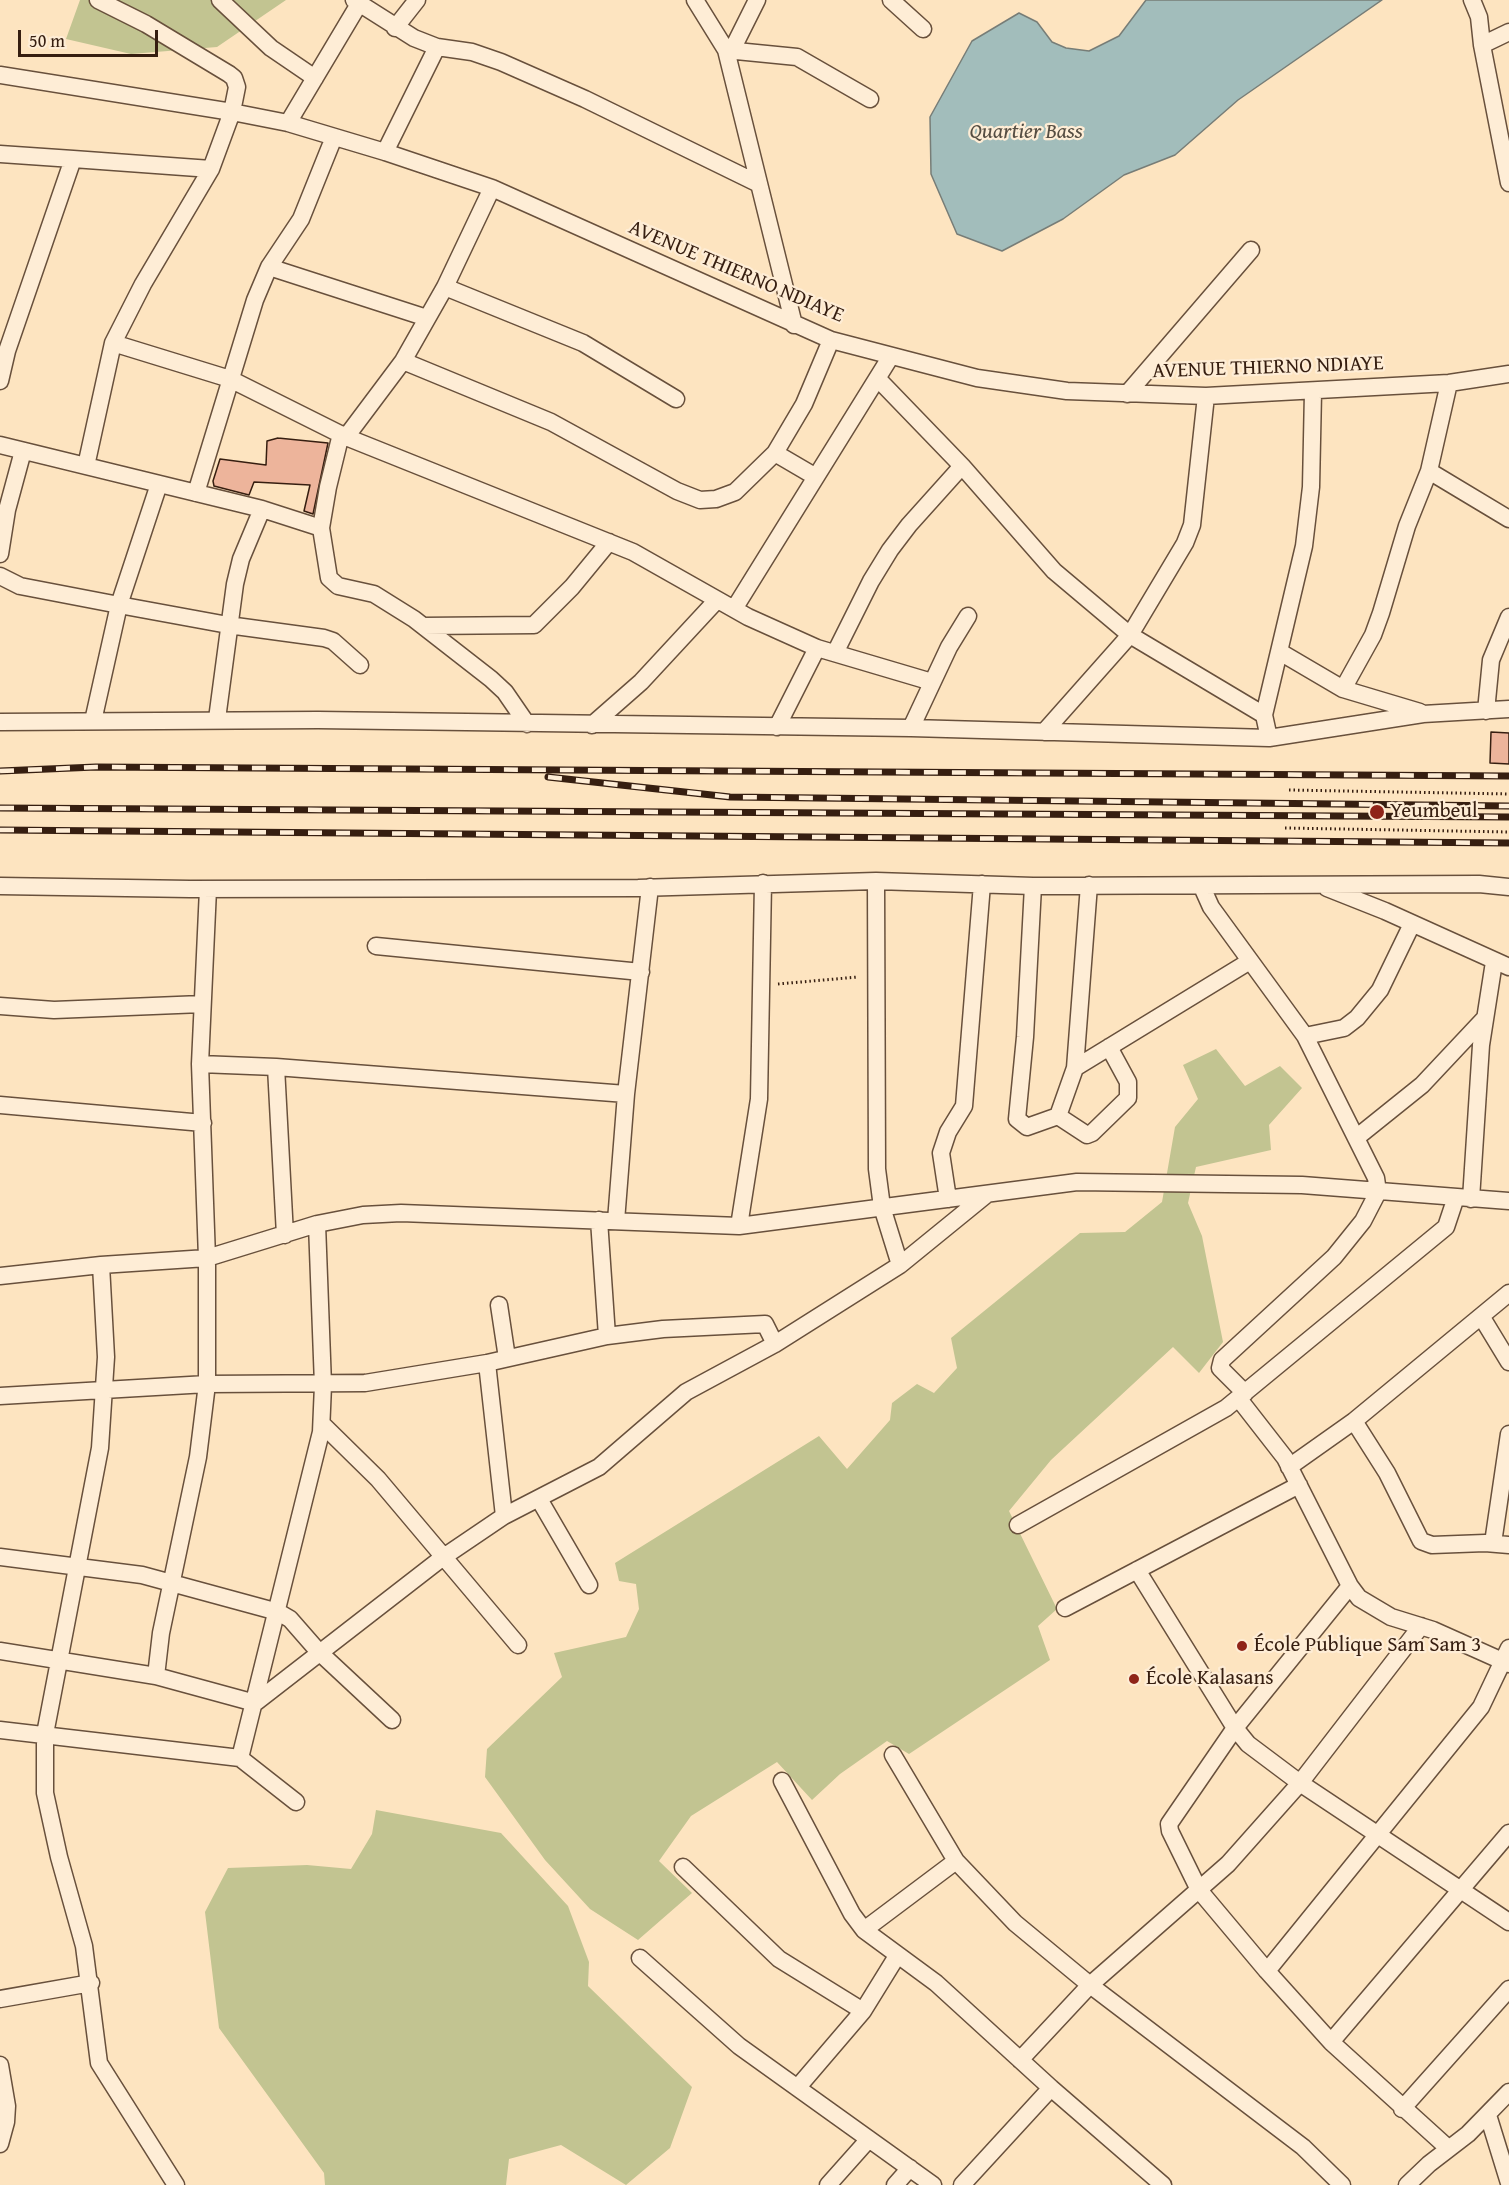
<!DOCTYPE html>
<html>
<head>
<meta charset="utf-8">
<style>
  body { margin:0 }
  #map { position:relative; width:1509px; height:2185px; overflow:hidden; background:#fde4c0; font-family:"Gentium Book Plus",serif }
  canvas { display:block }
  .scale { position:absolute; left:18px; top:30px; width:140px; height:27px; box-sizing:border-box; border:3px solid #361e10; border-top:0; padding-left:8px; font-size:18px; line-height:21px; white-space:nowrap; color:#361e10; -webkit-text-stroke:4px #feedd6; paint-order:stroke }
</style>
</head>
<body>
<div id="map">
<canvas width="1509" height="2185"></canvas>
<div class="scale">50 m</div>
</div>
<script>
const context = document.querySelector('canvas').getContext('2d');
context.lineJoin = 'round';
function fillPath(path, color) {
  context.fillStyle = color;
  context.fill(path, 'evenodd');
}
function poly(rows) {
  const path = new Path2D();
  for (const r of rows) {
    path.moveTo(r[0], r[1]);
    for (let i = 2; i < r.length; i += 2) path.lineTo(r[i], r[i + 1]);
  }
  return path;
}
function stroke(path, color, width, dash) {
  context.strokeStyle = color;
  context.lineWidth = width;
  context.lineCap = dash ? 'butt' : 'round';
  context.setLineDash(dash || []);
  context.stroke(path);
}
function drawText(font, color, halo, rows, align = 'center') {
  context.font = font + ' "Gentium Book Plus",serif';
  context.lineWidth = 4.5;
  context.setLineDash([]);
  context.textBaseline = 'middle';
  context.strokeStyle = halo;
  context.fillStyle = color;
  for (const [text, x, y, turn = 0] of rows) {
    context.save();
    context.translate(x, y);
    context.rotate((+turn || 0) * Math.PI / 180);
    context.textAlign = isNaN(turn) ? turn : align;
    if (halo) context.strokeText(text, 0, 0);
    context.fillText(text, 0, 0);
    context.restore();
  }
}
fillPath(poly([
  [80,0,286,0,217,47,131,54,66,39],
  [1216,1049,1245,1086,1280,1066,1302,1088,1269,1125,1271,1150,1196,1167,1188,1203,1202,1236,1223,1342,1199,1373,1173,1347,1051,1460,1009,1511,1057,1609,1038,1626,1050,1660,909,1754,887,1741,840,1774,812,1800,777,1762,691,1816,659,1861,692,1893,638,1940,590,1909,545,1860,485,1777,487,1749,562,1677,554,1653,626,1637,639,1609,636,1584,619,1581,615,1563,819,1436,847,1469,890,1420,892,1403,917,1384,934,1393,957,1368,951,1338,1080,1233,1125,1232,1162,1202,1175,1127,1198,1099,1183,1065],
  [376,1810,501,1833,568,1906,589,1962,588,1986,692,2087,670,2148,626,2185,561,2145,509,2159,506,2185,325,2185,324,2173,219,2028,205,1912,228,1868,307,1865,351,1869,372,1834]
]), '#c2c491');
const water = poly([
  [1146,0,1382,0,1238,100,1175,155,1124,175,1063,219,1002,251,957,234,931,174,930,117,972,41,1019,13,1037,22,1052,42,1066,48,1089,51,1119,36,1146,0]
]);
fillPath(water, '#a2bdbb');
stroke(water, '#777d77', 1.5);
const building = poly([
  [278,438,328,443,313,514,304,511,310,485,254,482,249,495,214,486,213,481,220,459,266,465,267,441,278,438],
  [1491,732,1509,733,1509,764,1490,763,1491,732]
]);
fillPath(building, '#edb49b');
stroke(building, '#361e10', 1.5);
const minor = poly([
  [220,0,271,48,315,78],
  [354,0,414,38,437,47,472,52,501,62,585,99,759,184],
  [695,0,726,50,794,325],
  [891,0,923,29],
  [1472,0,1479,17,1482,45,1509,183],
  [395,28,417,0],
  [1482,45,1509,32],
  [726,50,797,57,870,99],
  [732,50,757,0],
  [0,75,232,112,288,123,385,152,492,188,831,340,977,378,1067,391,1206,396,1449,383,1509,374],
  [288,123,359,4],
  [385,152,437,47],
  [0,154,73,159],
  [269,267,427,318],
  [445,287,583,343,676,399],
  [113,343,230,379,346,437,633,552,748,617,817,648,932,682],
  [403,361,551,422,677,491,700,500,716,499,735,492,775,453,804,404,831,340],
  [878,379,962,466,1054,571,1130,635,1264,715,1269,738],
  [0,381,7,351,73,159,211,169],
  [1127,394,1251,250],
  [341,434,328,487,321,528,329,578,338,586,374,594,414,619,491,679,505,692,527,724],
  [346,437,403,361,445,287,492,188],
  [0,445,262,509,321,528],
  [775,453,816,477],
  [86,466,113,343,143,284,211,169,232,112,237,87,234,78,229,74,146,24,98,0],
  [1429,471,1509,519],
  [196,493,255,300,269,267,301,219,334,137],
  [0,554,7,510,23,451],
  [0,576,20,586,119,605,228,625,324,638,333,641,360,665],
  [734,609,891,356],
  [423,626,534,625,572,587,609,542],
  [1280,652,1343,689,1420,712],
  [835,653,871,581,890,550,909,525,962,466],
  [1343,689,1373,635,1381,613,1407,526,1429,471,1449,383],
  [1486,711,1491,660,1509,617],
  [1264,715,1304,546,1311,487,1313,392],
  [217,719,235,584,241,559,262,509],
  [93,721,119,605,159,484],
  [0,722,318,720,911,728,1269,738,1423,714,1509,709],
  [592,725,641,682,717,600],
  [777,727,817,648],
  [911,728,949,647,968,616],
  [1044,732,1130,635,1185,543,1192,525,1206,396],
  [876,881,877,1169,882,1207,900,1265],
  [0,886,190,889,638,888,876,881,1033,886,1479,884,1509,887],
  [1033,886,1025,1037,1017,1119,1027,1127,1058,1116,1075,1068,1089,885],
  [1202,887,1211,907,1305,1036,1376,1178,1378,1192,1363,1221,1334,1257,1222,1360,1220,1368,1245,1393],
  [1327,888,1385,911,1509,967],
  [376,946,641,972],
  [0,1006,54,1010,202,1004],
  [1305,1036,1344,1028,1357,1018,1380,990,1412,924],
  [200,1064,276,1067,626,1094],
  [276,1067,285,1235],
  [1075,1068,1250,961],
  [0,1105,203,1123],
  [1058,1116,1087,1135,1092,1133,1128,1098,1128,1082,1109,1047],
  [1356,1138,1422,1085,1484,1019],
  [948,1199,941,1153,948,1132,964,1106,982,884],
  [1471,1199,1481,1045,1494,962],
  [599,1220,607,1336],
  [616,1221,626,1094,650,887],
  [739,1226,759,1099,763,883],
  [101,1265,106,1357,100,1448,45,1734,45,1793,59,1857,84,1946,99,2063,176,2185],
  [0,1276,101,1265,207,1258,317,1224,363,1215,401,1213,739,1226,1077,1182,1302,1185,1509,1201],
  [499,1305,507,1358],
  [1481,1316,1509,1362],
  [487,1363,504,1516],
  [0,1396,207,1384,365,1383,487,1363,607,1336,663,1329,765,1324,775,1344],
  [1239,1399,1285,1458,1350,1586,1359,1598,1391,1617,1433,1630,1509,1664],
  [1354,1421,1387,1473,1421,1541,1432,1545,1485,1543,1509,1545],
  [322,1424,378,1479,518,1645],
  [1289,1467,1354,1421,1509,1293],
  [539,1499,589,1585],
  [1018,1525,1226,1408,1446,1227,1456,1197],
  [1493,1543,1509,1434],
  [0,1557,142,1575,278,1612,290,1619,318,1651,392,1720],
  [1137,1570,1235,1728,1248,1744,1300,1783,1509,1922],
  [1350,1586,1235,1728,1169,1824,1170,1831,1199,1890,1267,1971,1331,2042,1448,2148],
  [1065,1608,1299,1485],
  [0,1651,156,1676,255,1703,442,1558,504,1516,599,1467,686,1392,775,1344,900,1265,986,1195],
  [156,1676,161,1633,198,1457,207,1384,207,1258,200,1064,208,889],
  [0,1730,240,1758,296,1802],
  [893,1755,956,1861,1015,1923,1090,1985,1303,2147,1342,2185],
  [240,1758,321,1432,323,1385,317,1224],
  [782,1781,852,1914,864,1930,936,1983,1051,2088,1163,2185],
  [683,1867,779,1959,863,2011],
  [864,1930,956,1861],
  [640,1958,739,2046,933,2185],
  [1267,1971,1481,1707,1509,1648],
  [0,1999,91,1983],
  [1331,2042,1509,1833],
  [1020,2060,1090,1985,1228,1864,1300,1783,1421,1626],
  [0,2065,7,2106,6,2122,0,2144],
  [798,2087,863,2011,897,1956],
  [1402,2109,1509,1989],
  [1488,2115,1509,2183],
  [828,2185,869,2139],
  [895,2185,910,2168],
  [962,2185,1051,2088],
  [1407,2185,1429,2164,1468,2134,1509,2092]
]);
stroke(minor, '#68503c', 19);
stroke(poly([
  [1289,790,1509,794],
  [1285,828,1509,832],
  [778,984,858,977]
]), '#361e10', 3, [1.5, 3]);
stroke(minor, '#feedd6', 16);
const rail = poly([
  [0,771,96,767,1509,776],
  [548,777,730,797,1509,806],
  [0,808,1509,817],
  [0,830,1509,843]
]);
stroke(rail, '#361e10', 7);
stroke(rail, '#feedd6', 4.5, [14]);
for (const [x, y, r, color] of [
  [1377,812,8,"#8f2418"],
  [1242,1646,6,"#8f2418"],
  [1134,1679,6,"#8f2418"]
]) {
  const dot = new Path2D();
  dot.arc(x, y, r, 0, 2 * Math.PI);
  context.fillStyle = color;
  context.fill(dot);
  stroke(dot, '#feedd6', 2);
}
drawText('21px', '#361e10', '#feedd6', [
  ["AVENUE THIERNO NDIAYE",736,272,23],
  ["AVENUE THIERNO NDIAYE",1268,368,-2]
]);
drawText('21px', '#361e10', '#feedd6', [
  ["Yeumbeul",1390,812],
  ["École Publique Sam Sam 3",1254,1646],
  ["École Kalasans",1146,1679]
], 'left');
drawText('italic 22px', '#564e43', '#feedd6', [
  ["Quartier Bass",1026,132]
]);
</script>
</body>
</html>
